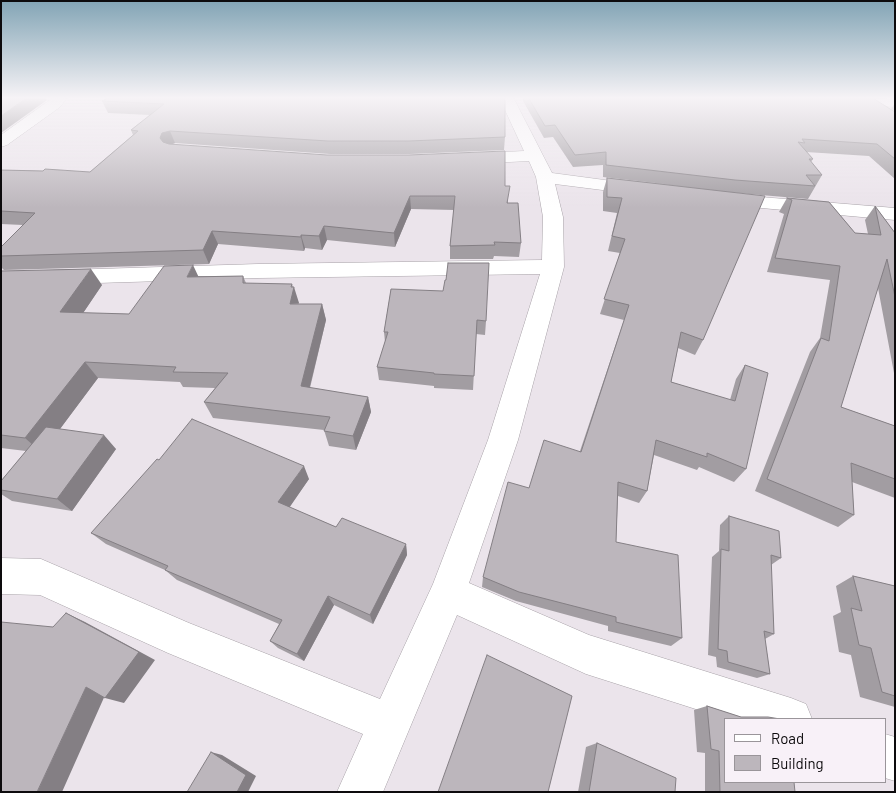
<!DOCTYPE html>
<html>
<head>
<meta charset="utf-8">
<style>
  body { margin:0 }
  #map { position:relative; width:896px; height:793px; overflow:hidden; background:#ebe4eb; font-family:Barlow,sans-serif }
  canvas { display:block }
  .frame { position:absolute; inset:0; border:2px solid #0d0b0d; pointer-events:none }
  .legend { position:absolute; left:724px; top:718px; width:162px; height:65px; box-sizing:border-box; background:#f8f1f8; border:1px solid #9a959a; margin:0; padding:6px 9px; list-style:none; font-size:15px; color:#0d0b0d }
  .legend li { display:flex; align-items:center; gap:10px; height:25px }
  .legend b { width:25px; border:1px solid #9a959a }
</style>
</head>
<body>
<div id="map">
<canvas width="896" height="793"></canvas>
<div class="frame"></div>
<ul class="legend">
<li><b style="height:6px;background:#fff"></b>Road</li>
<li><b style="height:14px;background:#bcb6bc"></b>Building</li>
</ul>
</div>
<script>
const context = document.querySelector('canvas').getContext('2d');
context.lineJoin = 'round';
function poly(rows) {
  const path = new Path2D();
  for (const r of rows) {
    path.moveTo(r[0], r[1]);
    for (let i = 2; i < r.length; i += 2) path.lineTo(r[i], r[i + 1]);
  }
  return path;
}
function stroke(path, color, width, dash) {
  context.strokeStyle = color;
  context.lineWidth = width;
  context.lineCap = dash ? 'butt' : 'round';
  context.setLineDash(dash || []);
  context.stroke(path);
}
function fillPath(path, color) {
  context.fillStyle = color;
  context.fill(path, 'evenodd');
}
const minor = poly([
  [54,97,68,97,60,107,7,145,1,147,1,135,54,97],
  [499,97,513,97,552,173,642,185,648,186,651,190,648,194,642,195,555,184,563,217,564,267,518,440,469,583,589,635,791,698,806,704,812,719,727,719,586,674,457,615,383,792,337,792,363,734,168,653,40,595,1,594,1,558,41,559,189,623,380,699,433,584,488,440,540,274,258,278,1,286,1,272,258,264,542,260,543,217,536,177,529,161,469,164,463,163,461,159,463,155,469,154,524,151,499,97],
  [724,194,895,208,895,220,717,204,715,200,717,196,724,194],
  [885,734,895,737,895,781,885,778,885,734]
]);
const tertiary = poly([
  [795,97,895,99,895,107,802,101,795,97]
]);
stroke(minor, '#a8a2a8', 1);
stroke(tertiary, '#a8a2a8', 1);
fillPath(minor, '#fff');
fillPath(tertiary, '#fff');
fillPath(poly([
  [109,97,505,137,504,150,410,154,330,154,175,143,172,144,505,186,508,203,521,243,519,257,494,256,493,259,450,259,450,246,454,210,411,209,395,247,327,240,322,250,305,248,304,251,218,244,209,264,4,270,1,267,1,247,23,225,1,224,1,170,90,172,133,135,131,130,150,115,108,113,102,101],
  [523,97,895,97,871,97,895,112,895,179,869,156,806,152,813,159,811,162,822,175,808,199,737,193,703,340,695,355,678,348,671,382,730,400,736,379,745,365,746,469,734,482,699,467,697,470,654,455,647,491,639,503,618,496,616,542,682,638,671,646,608,631,608,626,516,601,482,587,483,577,529,488,580,451,624,320,600,314,620,253,608,251,617,213,603,211,603,192,607,178,673,185,603,177,603,165,573,167,553,137,544,138,523,101],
  [895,103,895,111,891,109],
  [787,198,829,202,855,233,868,234,865,220,875,206,895,233,895,373,894,373,878,288,841,407,895,426,895,499,895,498,852,482,854,515,838,527,755,491,810,352,820,338,830,280,767,272,784,214,779,212],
  [1,271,102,285,83,313,129,314,198,276,243,276,246,283,293,287,299,304,322,304,326,320,310,388,368,397,371,412,356,450,329,446,324,430,213,418,204,402,215,388,183,387,180,382,98,378,60,429,116,449,72,511,12,501,1,494,1,481,26,451,1,448],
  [391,289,486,321,485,335,476,334,473,390,434,388,434,386,379,380,377,367,385,342,384,332],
  [159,460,309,479,289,507,336,527,406,544,407,555,373,624,334,605,304,661,278,648,270,641,279,624,177,580,165,570,106,544,91,533],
  [729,516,781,558,771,565,774,634,765,639,770,674,757,678,717,667,716,657,708,655,712,557,719,551,720,525],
  [853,576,895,586,895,707,860,697,851,655,839,652,833,616,841,612,836,586],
  [707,706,741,717,795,792,705,792,705,753,697,752,694,710],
  [597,743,675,792,578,792,586,747]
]), '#a29da2');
fillPath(poly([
  [28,97,45,97,47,100,1,133,1,116],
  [170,131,175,143,167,146,165,151,160,138,162,133],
  [410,196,411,209,395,247,394,233],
  [324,226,327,240,322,250,319,236],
  [212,231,218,244,209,264,203,250],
  [301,235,305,248,304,251,301,237],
  [193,265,201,282,187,277],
  [91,269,102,285,73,328,60,312],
  [292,284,293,289,294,287,299,303,290,304],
  [322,304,326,320,306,402,301,386],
  [85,362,98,378,42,453,25,438],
  [368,397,371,412,356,450,353,436],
  [104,435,116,449,72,511,57,499],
  [304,466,309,479,285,514,278,502],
  [406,544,407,555,373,624,370,615],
  [328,596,334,605,304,661,297,654],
  [66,613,85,622,155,660,124,703,105,698],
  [86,687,106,693,62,792,37,792],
  [211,752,222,755,256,776,248,792,237,792]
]), '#847f84');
const building = poly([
  [1,97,28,97,1,116,1,97],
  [109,97,503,97,505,100,505,137,409,141,328,141,170,131,162,133,160,138,163,142,169,144,327,155,409,155,505,151,505,186,510,186,507,203,518,203,521,243,494,242,495,245,450,246,455,196,410,196,394,233,324,226,319,236,301,235,301,237,212,231,203,250,1,256,1,247,35,213,1,211,1,170,43,171,45,169,90,172,138,131,131,130,164,104,102,101,109,97],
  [528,97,871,97,895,112,895,159,877,144,802,139,805,143,798,142,813,159,809,159,822,175,806,175,815,186,735,180,606,165,606,152,575,155,555,125,545,126,528,97],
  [607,178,765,196,703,340,681,332,671,382,735,401,745,365,768,373,746,469,707,453,707,457,656,440,647,491,618,482,616,542,678,555,682,638,616,622,616,617,519,592,483,577,508,482,529,488,544,440,581,452,629,305,604,299,625,239,612,236,622,198,607,197,607,178],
  [787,198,829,202,855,233,881,235,875,206,895,233,895,297,887,259,841,407,895,426,895,479,851,463,854,515,767,479,821,338,829,341,840,266,775,258,792,200,787,198],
  [448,263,489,263,486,321,477,320,474,376,434,374,434,373,377,367,388,332,384,332,391,289,443,291,445,280,446,280,448,263],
  [193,265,187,277,243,276,243,283,292,284,291,287,294,287,290,304,322,304,301,386,368,397,353,436,324,431,330,417,204,402,228,373,173,372,176,367,85,362,25,438,1,435,1,271,91,269,60,312,129,314,164,266,193,265],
  [192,419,304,466,278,502,336,527,342,518,406,544,370,615,328,596,297,654,270,641,282,620,165,570,168,566,91,533,157,459,159,460,192,419],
  [46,427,104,435,57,499,1,490,1,481,46,427],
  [729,516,779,531,781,558,771,555,774,634,764,631,770,674,728,662,727,651,718,649,721,549,729,551,729,516],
  [853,576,895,586,895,696,882,692,871,648,859,645,851,608,862,611,853,576],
  [66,613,139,652,105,698,86,687,37,792,1,792,1,622,53,627,66,613],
  [487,655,572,696,548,792,438,792,487,655],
  [707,706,741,717,768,717,780,719,725,719,725,782,794,782,795,792,720,792,719,751,711,749,707,706],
  [597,743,676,778,675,792,589,792,597,743],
  [211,752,246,775,237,792,187,792,211,752]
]);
fillPath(building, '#bcb6bc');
stroke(building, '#847f84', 1);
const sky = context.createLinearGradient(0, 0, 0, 208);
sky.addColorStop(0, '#82a4b5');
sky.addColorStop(0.47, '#f6f3f6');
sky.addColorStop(1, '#f6f3f600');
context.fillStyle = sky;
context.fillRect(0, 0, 896, 208);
</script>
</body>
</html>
